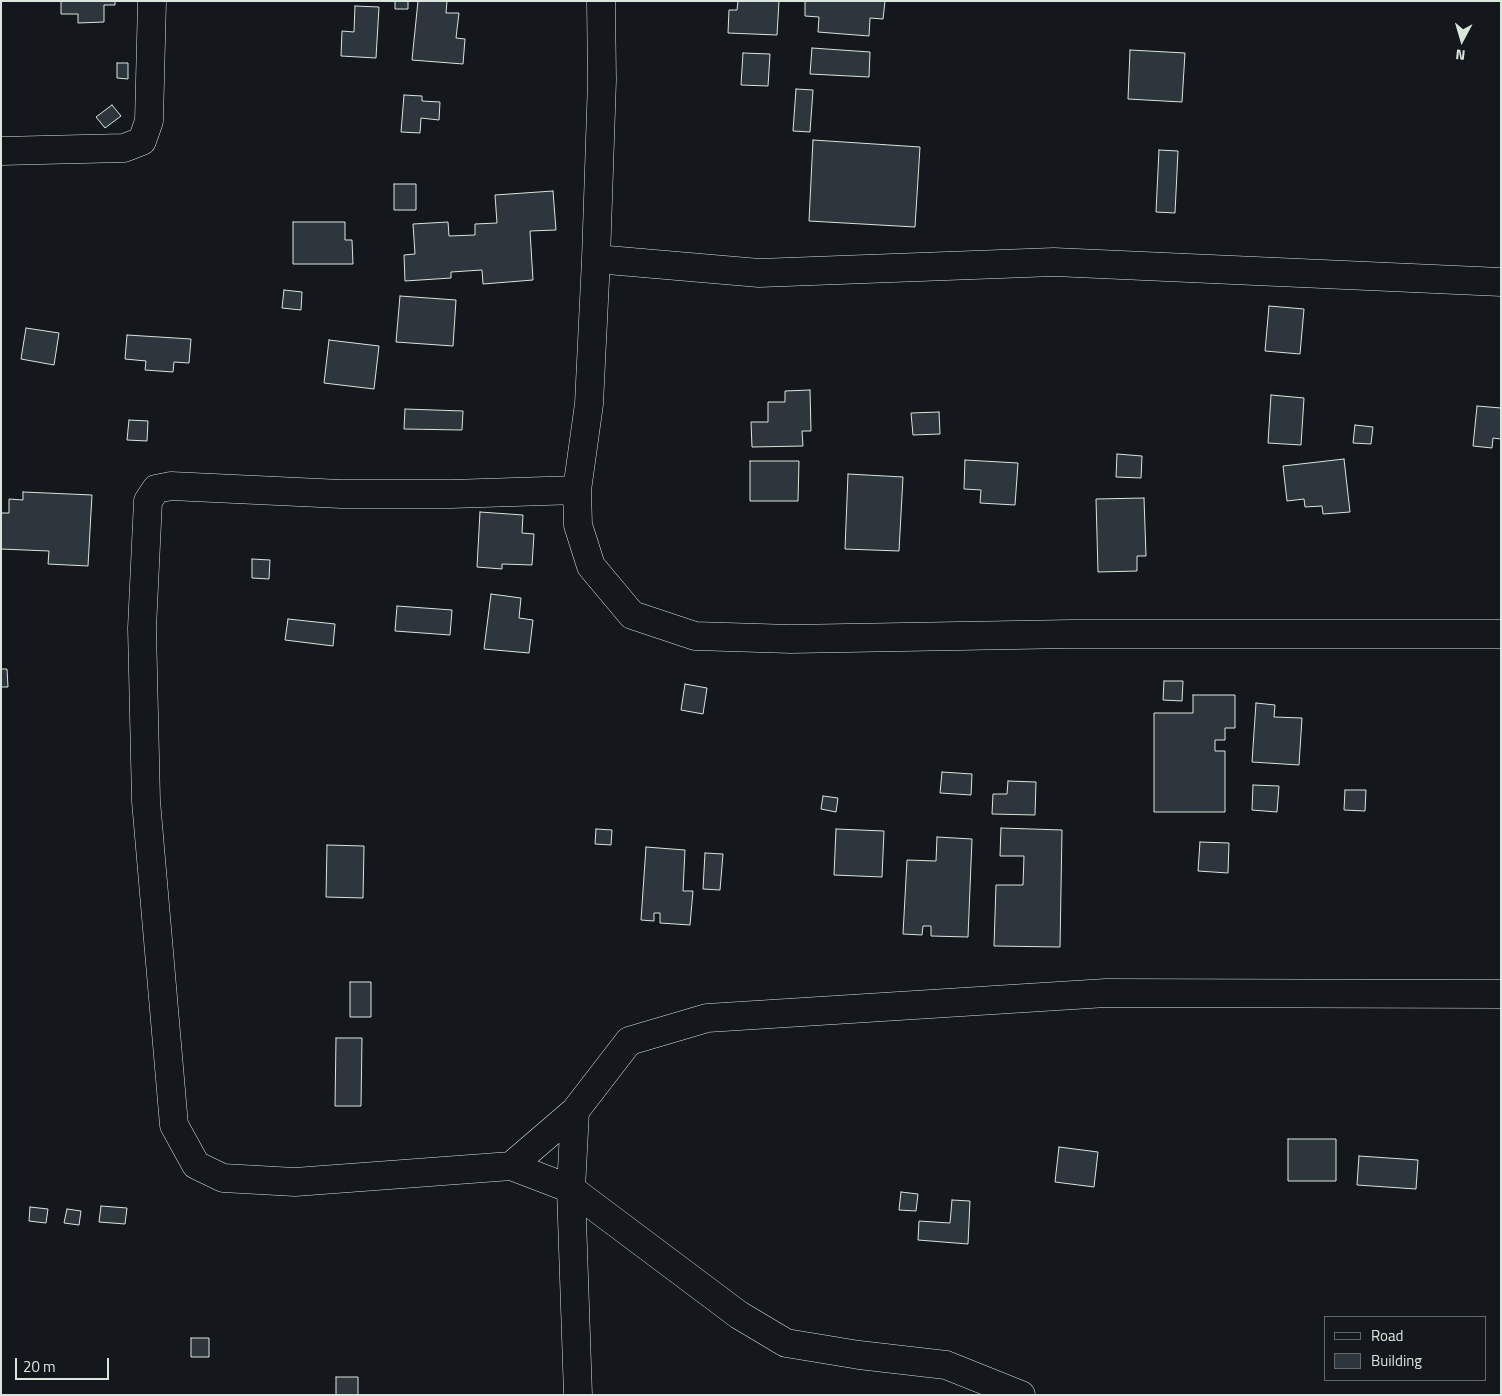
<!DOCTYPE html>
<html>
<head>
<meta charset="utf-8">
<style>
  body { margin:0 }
  #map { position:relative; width:1502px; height:1396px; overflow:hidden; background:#14181c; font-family:"Titillium Web",sans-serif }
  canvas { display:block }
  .frame { position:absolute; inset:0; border:2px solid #d8e6dc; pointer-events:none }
  .legend { position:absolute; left:1324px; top:1316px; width:162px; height:65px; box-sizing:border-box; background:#14181c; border:1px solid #626a69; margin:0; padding:6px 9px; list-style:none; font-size:15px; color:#d8e6dc }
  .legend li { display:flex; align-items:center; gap:10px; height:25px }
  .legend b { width:25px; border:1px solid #626a69 }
  .north { position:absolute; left:1437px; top:15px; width:50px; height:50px; -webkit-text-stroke:4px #14181c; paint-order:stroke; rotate:186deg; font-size:14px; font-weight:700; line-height:20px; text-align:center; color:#d8e6dc }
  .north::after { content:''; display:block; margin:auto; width:18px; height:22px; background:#d8e6dc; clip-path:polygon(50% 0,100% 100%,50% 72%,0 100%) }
  .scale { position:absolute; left:15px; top:1358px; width:94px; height:22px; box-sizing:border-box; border:2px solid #d8e6dc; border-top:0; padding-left:6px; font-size:15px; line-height:18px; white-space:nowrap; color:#d8e6dc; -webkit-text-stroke:4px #14181c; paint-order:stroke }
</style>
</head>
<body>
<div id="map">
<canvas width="1502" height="1396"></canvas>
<div class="frame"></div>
<ul class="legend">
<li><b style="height:6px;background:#14181c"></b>Road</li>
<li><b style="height:14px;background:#2c363c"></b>Building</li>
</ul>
<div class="north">N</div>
<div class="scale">20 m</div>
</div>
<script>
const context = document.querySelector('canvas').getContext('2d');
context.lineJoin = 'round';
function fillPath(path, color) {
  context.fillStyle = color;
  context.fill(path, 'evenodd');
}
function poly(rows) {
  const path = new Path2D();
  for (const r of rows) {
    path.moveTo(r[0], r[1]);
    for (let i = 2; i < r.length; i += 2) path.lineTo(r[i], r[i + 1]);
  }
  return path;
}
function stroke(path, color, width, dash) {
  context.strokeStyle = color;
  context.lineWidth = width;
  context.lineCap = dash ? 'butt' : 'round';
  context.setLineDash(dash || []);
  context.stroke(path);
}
const building = poly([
  [61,1,115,1,115,5,104,5,104,22,78,23,78,14,61,14,61,1],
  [395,1,408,1,408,9,395,9,395,1],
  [418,1,447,1,446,13,459,13,456,38,465,39,463,64,412,60,418,1],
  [738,1,779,1,777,35,728,33,729,10,737,10,738,1],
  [805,1,885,1,883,19,870,18,869,36,818,32,819,17,805,16,805,1],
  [355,6,379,7,376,58,341,56,342,31,354,32,355,6],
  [812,48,870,52,869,77,810,74,812,48],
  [1130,50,1185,53,1182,102,1128,99,1130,50],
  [743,53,770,54,768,86,741,85,743,53],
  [117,63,128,63,128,79,117,78,117,63],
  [796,89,813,90,810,132,793,131,796,89],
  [404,95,422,96,422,101,440,102,439,120,421,118,420,133,401,132,404,95],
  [112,105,121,116,105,128,96,117,112,105],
  [813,140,920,147,915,227,809,221,813,140],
  [1159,150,1178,151,1175,213,1156,212,1159,150],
  [394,184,416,184,416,210,394,210,394,184],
  [553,191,556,230,530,231,533,280,483,284,482,270,451,272,451,278,405,281,404,255,415,254,413,224,448,222,449,236,475,235,475,224,497,223,495,195,553,191],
  [293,222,345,222,345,240,352,240,353,264,293,264,293,222],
  [284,290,302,292,301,310,282,308,284,290],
  [400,296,456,300,453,346,396,342,400,296],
  [1269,306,1304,309,1300,354,1265,351,1269,306],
  [26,328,59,333,54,365,21,359,26,328],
  [127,335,191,339,189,363,174,362,173,372,145,370,146,361,125,359,127,335],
  [329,340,379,346,374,389,324,383,329,340],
  [810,390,811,431,802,431,803,446,752,447,751,422,768,422,768,402,785,402,785,391,810,390],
  [1271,395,1304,398,1301,445,1268,443,1271,395],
  [1477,406,1501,408,1501,439,1493,438,1492,448,1473,446,1477,406],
  [405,409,463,411,462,430,404,429,405,409],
  [939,412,940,434,913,435,911,413,939,412],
  [129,420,148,421,147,441,127,440,129,420],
  [1355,425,1373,427,1371,444,1353,443,1355,425],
  [1117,454,1142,456,1141,478,1116,477,1117,454],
  [1344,459,1350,512,1323,514,1322,506,1305,507,1304,499,1287,501,1283,466,1344,459],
  [965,460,1018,463,1015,505,980,503,981,490,964,489,965,460],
  [750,461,799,461,798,501,750,501,750,461],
  [848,474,903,477,899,551,845,549,848,474],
  [23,492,92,495,88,566,48,564,49,551,1,549,1,513,9,513,9,499,23,500,23,492],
  [1144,498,1146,556,1137,556,1137,571,1098,572,1096,499,1144,498],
  [480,512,523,515,522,533,534,534,532,565,502,564,502,569,477,567,480,512],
  [252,559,270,560,269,579,252,578,252,559],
  [491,594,521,598,519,618,533,620,529,653,484,649,491,594],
  [397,606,452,610,450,635,395,631,397,606],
  [288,619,335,624,333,646,285,640,288,619],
  [1,669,7,669,8,687,1,687,1,669],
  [1164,681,1183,681,1182,701,1163,700,1164,681],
  [685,684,707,688,703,714,681,710,685,684],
  [1193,695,1235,695,1235,728,1225,728,1225,740,1215,740,1215,751,1225,751,1225,812,1154,812,1154,713,1193,713,1193,695],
  [1256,703,1275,705,1274,717,1302,718,1299,765,1252,762,1256,703],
  [942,772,972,774,971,795,940,793,942,772],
  [1008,781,1036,782,1035,815,992,814,993,794,1007,794,1008,781],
  [1253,785,1279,786,1277,812,1252,810,1253,785],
  [1345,790,1366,790,1365,811,1344,810,1345,790],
  [823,796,838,798,836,812,821,809,823,796],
  [1001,828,1062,830,1060,947,994,946,996,885,1023,885,1024,856,1000,856,1001,828],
  [596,829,612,830,611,845,595,844,596,829],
  [836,829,884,831,882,877,834,875,836,829],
  [937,837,972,839,968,937,931,936,931,926,923,926,922,935,903,934,907,860,936,861,937,837],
  [1200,842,1229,843,1228,873,1198,871,1200,842],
  [327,845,364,846,363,898,326,897,327,845],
  [646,847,685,850,683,891,693,891,690,925,660,923,660,913,654,913,654,921,641,920,646,847],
  [705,853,723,854,720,890,703,889,705,853],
  [350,982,371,982,371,1017,350,1017,350,982],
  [336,1038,362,1038,361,1106,335,1106,336,1038],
  [1288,1139,1336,1139,1336,1181,1288,1181,1288,1139],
  [1059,1147,1098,1152,1094,1187,1055,1182,1059,1147],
  [1359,1156,1418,1160,1416,1189,1357,1185,1359,1156],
  [901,1192,918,1194,916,1211,899,1210,901,1192],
  [952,1200,970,1201,968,1244,918,1240,919,1221,950,1223,952,1200],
  [101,1206,127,1208,125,1224,99,1222,101,1206],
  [30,1207,48,1209,46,1223,29,1221,30,1207],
  [67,1209,81,1211,79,1225,64,1223,67,1209],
  [191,1338,209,1338,209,1357,191,1357,191,1338],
  [336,1377,358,1377,358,1395,336,1395,336,1377]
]);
fillPath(building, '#2c363c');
stroke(building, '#d8e6dc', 1);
const minor = poly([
  [601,1,602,80,596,259,589,404,577,490,578,525,591,566,632,615,695,636,791,639,1071,634,1501,634],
  [1,151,124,148,142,141,149,121,152,1],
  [596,259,759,273,1054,262,1501,282],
  [577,490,451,494,341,494,171,486,156,489,148,501,142,628,146,801,174,1125,196,1165,223,1178,295,1182,511,1166,571,1189,739,1315,786,1343,859,1355,946,1365,1021,1395],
  [575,1111,571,1189,578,1395],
  [511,1166,575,1111,629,1041,707,1018,1106,993,1501,994]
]);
stroke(minor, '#d8e6dc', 29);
stroke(minor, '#14181c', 28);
</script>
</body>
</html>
